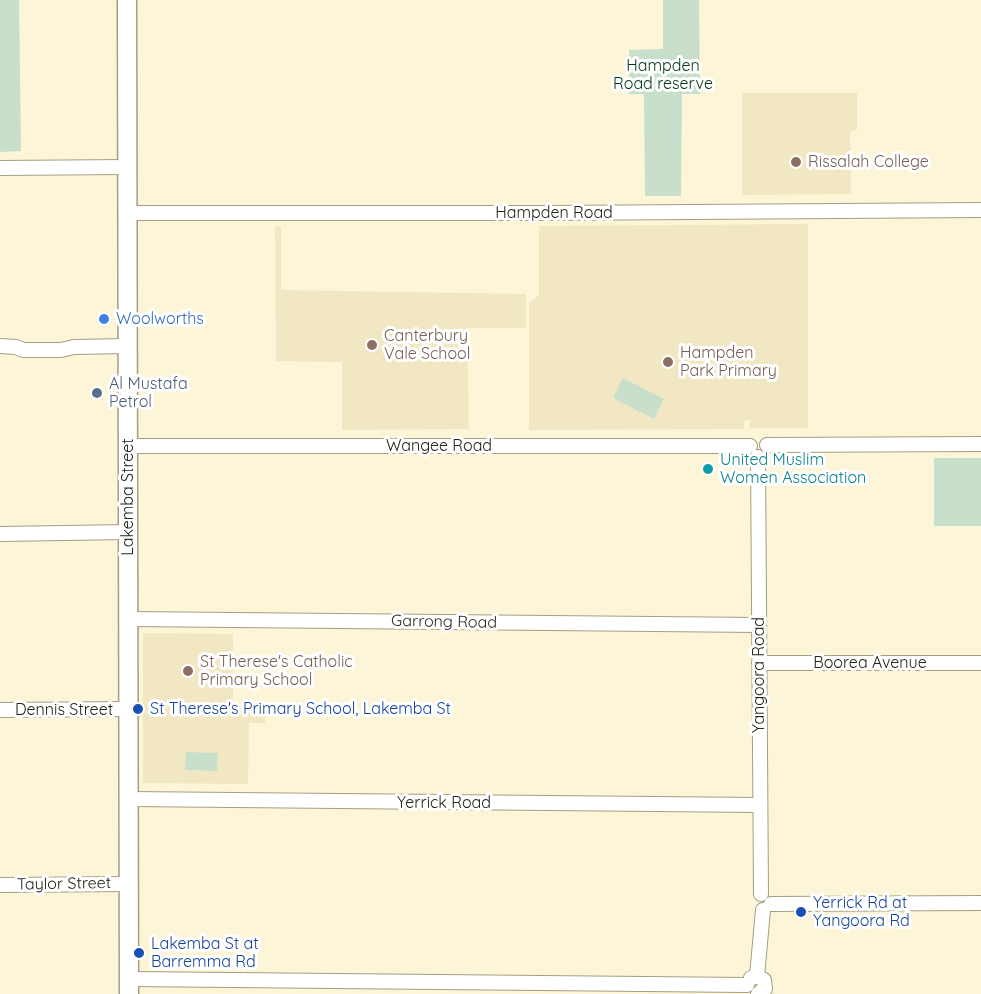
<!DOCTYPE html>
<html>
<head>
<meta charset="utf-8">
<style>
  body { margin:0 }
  canvas { display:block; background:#fcf5d7 }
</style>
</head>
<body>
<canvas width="981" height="994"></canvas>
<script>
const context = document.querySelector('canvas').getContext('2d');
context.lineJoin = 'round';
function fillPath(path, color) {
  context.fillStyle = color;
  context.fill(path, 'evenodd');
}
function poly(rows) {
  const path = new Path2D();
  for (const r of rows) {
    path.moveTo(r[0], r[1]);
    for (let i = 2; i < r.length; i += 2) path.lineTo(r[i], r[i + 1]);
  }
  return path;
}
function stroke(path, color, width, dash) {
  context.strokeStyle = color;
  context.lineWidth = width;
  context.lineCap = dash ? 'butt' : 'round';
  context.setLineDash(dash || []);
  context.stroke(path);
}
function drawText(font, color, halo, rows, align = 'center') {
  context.font = font + ' Quicksand,sans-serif';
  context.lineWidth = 6;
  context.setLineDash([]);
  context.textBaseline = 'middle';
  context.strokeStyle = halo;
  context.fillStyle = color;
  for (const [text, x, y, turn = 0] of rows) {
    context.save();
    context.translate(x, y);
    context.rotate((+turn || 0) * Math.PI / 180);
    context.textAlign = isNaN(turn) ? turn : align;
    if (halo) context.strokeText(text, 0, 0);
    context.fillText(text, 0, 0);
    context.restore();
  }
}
fillPath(poly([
  [742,93,857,93,857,130,850,131,851,194,742,195],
  [808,224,808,428,749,428,750,420,744,421,744,429,529,430,529,303,539,295,539,226],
  [275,226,281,227,281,290,526,294,526,328,467,328,469,429,342,430,342,362,276,361],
  [143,633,233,634,233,709,266,709,265,723,249,723,248,784,143,783]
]), '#f1e8c3');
fillPath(poly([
  [0,0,19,0,21,151,0,152],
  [663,0,699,0,700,94,682,94,681,196,645,196,644,94,629,94,629,50,663,49],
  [623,378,664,399,654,419,613,398],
  [934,458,981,458,981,526,934,526],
  [186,752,218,753,217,771,185,770]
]), '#c8dfcc');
const minor = poly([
  [0,168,127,167],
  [127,213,549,213,981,210],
  [0,346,16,347,23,350,61,350,74,347,128,346],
  [767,445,981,444],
  [128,446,750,446],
  [758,457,761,894],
  [0,534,128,532],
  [129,619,759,625],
  [759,663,981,663],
  [0,710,128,709],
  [129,799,759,805],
  [0,885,129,884],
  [771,904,981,903],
  [757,976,763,910],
  [751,978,757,976,764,980,765,989,758,994],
  [129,979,747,985]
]);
const major = poly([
  [127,0,129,994]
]);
stroke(minor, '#a59e83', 16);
stroke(major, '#a59e83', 21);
stroke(minor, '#fff', 14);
stroke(major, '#fff', 18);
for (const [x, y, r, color] of [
  [796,162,6,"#8d6e63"],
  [104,319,6,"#3f7fe0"],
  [372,345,6,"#8d6e63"],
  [668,362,6,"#8d6e63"],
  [97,393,6,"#5c6f8a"],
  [708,469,6,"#0f9aa8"],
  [188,671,6,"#8d6e63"],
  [138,709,6,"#1a4fb4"],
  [801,912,6,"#1a4fb4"],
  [139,953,6,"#1a4fb4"]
]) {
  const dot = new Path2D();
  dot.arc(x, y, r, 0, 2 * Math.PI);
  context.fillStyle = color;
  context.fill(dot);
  stroke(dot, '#fff', 2);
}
drawText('16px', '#003715', '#fff', [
  ["Hampden",663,66],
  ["Road reserve",663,84]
]);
drawText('16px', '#785e54', '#fff', [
  ["Rissalah College",808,162],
  ["Canterbury",384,336],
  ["Vale School",384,354],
  ["Hampden",680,353],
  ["Park Primary",680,371],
  ["St Therese's Catholic",200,662],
  ["Primary School",200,680]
], 'left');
drawText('16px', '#262318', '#fff', [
  ["Hampden Road",554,213],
  ["Wangee Road",439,446],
  ["Lakemba Street",128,497,-90],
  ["Garrong Road",444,622,1],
  ["Boorea Avenue",870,663],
  ["Yangoora Road",759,675,-90],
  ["Dennis Street",64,710],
  ["Yerrick Road",444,803],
  ["Taylor Street",64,884,-1]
]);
drawText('16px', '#366cbe', '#fff', [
  ["Woolworths",116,319]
], 'left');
drawText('16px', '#4e5e75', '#fff', [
  ["Al Mustafa",109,384],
  ["Petrol",109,402]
], 'left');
drawText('16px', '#0d838f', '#fff', [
  ["United Muslim",720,460],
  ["Women Association",720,478]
], 'left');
drawText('16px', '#164399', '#fff', [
  ["St Therese's Primary School, Lakemba St",150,709],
  ["Yerrick Rd at",813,903],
  ["Yangoora Rd",813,921],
  ["Lakemba St at",151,944],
  ["Barremma Rd",151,962]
], 'left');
</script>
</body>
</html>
